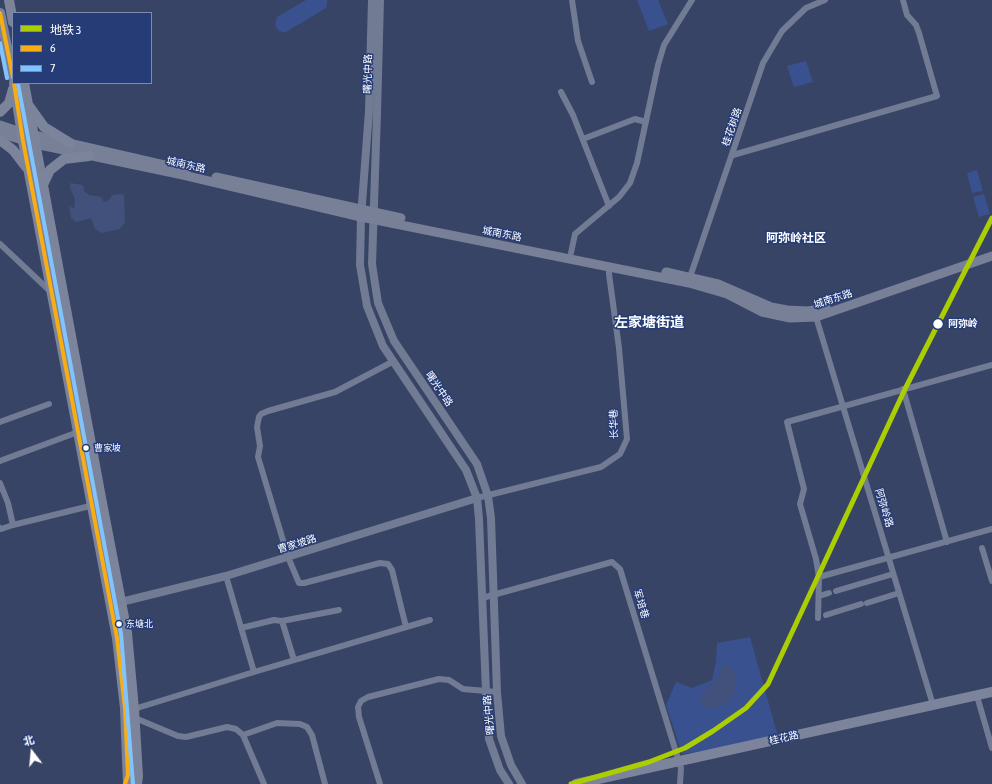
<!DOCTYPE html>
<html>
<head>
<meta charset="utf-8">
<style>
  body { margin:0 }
  #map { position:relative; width:992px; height:784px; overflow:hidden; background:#384465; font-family:"Asap Condensed","Noto Sans SC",sans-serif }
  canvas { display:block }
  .legend { position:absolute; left:12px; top:12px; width:140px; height:72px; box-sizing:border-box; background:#263c77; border:1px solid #7d8aad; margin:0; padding:5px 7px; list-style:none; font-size:12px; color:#fff }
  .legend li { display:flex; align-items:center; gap:8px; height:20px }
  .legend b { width:20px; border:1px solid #7d8aad }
  .north { position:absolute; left:12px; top:732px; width:40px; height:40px; -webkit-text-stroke:3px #263c77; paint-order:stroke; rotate:344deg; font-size:11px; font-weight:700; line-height:16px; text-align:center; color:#fff }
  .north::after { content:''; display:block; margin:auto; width:14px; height:18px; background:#fff; clip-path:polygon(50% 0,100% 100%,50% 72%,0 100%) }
</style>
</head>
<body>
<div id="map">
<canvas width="992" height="784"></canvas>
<ul class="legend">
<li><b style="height:5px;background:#abcd03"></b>地铁 3</li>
<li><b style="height:5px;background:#f8ad13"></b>6</li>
<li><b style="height:5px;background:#80c4ff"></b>7</li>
</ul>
<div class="north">北</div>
</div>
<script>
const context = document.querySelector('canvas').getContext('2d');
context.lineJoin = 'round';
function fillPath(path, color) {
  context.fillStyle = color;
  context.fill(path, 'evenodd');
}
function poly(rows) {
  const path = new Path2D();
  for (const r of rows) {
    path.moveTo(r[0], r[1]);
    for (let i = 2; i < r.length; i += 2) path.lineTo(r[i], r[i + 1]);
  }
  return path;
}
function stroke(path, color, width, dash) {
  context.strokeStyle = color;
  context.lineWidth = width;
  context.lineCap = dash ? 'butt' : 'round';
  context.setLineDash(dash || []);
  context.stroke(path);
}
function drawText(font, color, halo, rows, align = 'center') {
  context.font = font + ' "Asap Condensed","Noto Sans SC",sans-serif';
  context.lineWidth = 3;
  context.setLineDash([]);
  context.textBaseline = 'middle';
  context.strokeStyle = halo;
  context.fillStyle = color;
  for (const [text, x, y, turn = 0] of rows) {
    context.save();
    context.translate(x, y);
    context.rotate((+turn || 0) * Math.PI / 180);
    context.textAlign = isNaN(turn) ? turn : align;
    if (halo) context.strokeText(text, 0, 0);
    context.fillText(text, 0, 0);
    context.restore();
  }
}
fillPath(poly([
  [306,0,327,0,327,5,326,8,286,32,282,32,278,30,275,25,277,17],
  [637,0,658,0,668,24,649,31],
  [806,61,813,82,794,87,787,66],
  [977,170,983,191,972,193,967,173],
  [984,194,990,214,979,217,973,197],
  [750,637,779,740,682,754,666,705,676,682,692,688,712,680,716,662,717,643]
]), '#39518e');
fillPath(poly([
  [70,183,83,185,84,191,89,195,101,197,104,202,109,200,112,195,121,194,124,195,125,222,120,229,101,233,95,229,91,218,76,222,71,218,69,205,74,209,75,199,70,188],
  [723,665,728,665,731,667,735,675,735,692,730,700,718,707,708,708,702,706,700,699,704,692,717,678]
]), '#41517c');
stroke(poly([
  [572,0,578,41,592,82],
  [561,92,573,115,609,206],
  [583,139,635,119,646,122],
  [733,155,937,96,919,33,916,25,907,15,903,0],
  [0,244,51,292],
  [571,253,575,234,619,197,630,183,637,163,658,65,664,45,692,0],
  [689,280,763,63,782,31,806,8,825,0],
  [816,317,933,705],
  [394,361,335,392,268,411,261,414,259,417,257,427,260,446,258,457,288,557,299,583,304,583,380,563,388,564,392,570,406,627],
  [903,389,947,542],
  [0,422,49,404],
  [0,461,78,432],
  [0,483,8,503,13,525],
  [477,498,601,467,620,454,627,439,619,348,609,274,609,267],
  [0,528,1,529,13,525,94,505],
  [982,548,992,581],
  [226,576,254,672],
  [819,577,992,529],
  [836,591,893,574],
  [819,596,829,593],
  [482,598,612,562,620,569,679,762,681,768,680,784],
  [867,603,899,593],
  [826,615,861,604],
  [818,618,819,577,816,559,800,504,804,489,787,422,992,365],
  [282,621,294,660],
  [241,628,274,620,282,621,339,610],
  [977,696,992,748],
  [134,709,254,672,430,620],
  [135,718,178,736,186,737,227,727,236,729,243,735,264,784],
  [243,735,277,723,300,724,307,727,312,735,325,784],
  [380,784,359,717,358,707,361,701,368,697,439,679,449,680,463,689,497,692]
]), '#727b94', 6);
stroke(poly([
  [372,0,369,111,361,217,360,265,367,306,383,346,466,470,477,498,479,519,486,692,489,739,500,770,509,784],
  [380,0,377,113,372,264,378,303,394,341,477,464,488,496,491,518,497,692,501,736,511,765,522,784],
  [121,602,226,576,477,498]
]), '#727b94', 8);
stroke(poly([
  [0,125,21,132,186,170],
  [0,133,35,144,183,175,361,217,689,283,727,294,762,312,790,318,816,317,992,256],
  [216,177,401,218],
  [666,272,718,284,771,307,787,310,807,311,815,310,826,307]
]), '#788098', 9);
stroke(poly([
  [9,0,13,22],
  [0,13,13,77],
  [14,83,23,141,117,638,125,708,128,784],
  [24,83,102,503,127,633,134,709,138,776,137,784],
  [29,106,44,127,70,143],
  [0,112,9,103,13,89],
  [0,140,13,150,26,167],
  [43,185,50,170,64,159,89,156],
  [576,784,992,692]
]), '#7b849b', 10);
stroke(poly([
  [0,13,13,77],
  [14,83,23,141,117,638,125,708,128,775,125,784]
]), '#f8ad13', 4);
stroke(poly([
  [0,43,7,78],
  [18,84,121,634,133,784]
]), '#80c4ff', 4);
stroke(poly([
  [571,784,649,762,685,748,713,731,746,708,768,684,905,389,992,218]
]), '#abcd03', 5);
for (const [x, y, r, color] of [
  [938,324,5.5,"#fff"],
  [86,448,3.5,"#fff"],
  [119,624,3.5,"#fff"]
]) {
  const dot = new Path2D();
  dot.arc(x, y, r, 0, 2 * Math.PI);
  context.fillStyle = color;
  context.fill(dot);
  stroke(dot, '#263c77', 1.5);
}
drawText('9px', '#fff', '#263c77', [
  ["曹家坡",94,448],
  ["东塘北",126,624]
], 'left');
drawText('10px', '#fff', '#263c77', [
  ["曙光中路",368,74,-89],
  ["桂花树路",732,127,-71],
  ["城南东路",186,165,13],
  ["城南东路",502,234,11],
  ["城南东路",833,299,-18],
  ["曙光中路",439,389,56],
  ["长华巷",614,424,-91],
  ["阿弥岭路",884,508,73],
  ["曹家坡路",297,544,-17],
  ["军培巷",641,604,73],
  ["曙光中路",489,715,-95],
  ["桂花路",784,738,-13]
]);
drawText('bold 10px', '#fff', '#263c77', [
  ["阿弥岭",948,324]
], 'left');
drawText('bold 12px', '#fff', '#263c77', [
  ["阿弥岭社区",796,238]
]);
drawText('bold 14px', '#fff', '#263c77', [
  ["左家塘街道",649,323]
]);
</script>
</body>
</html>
